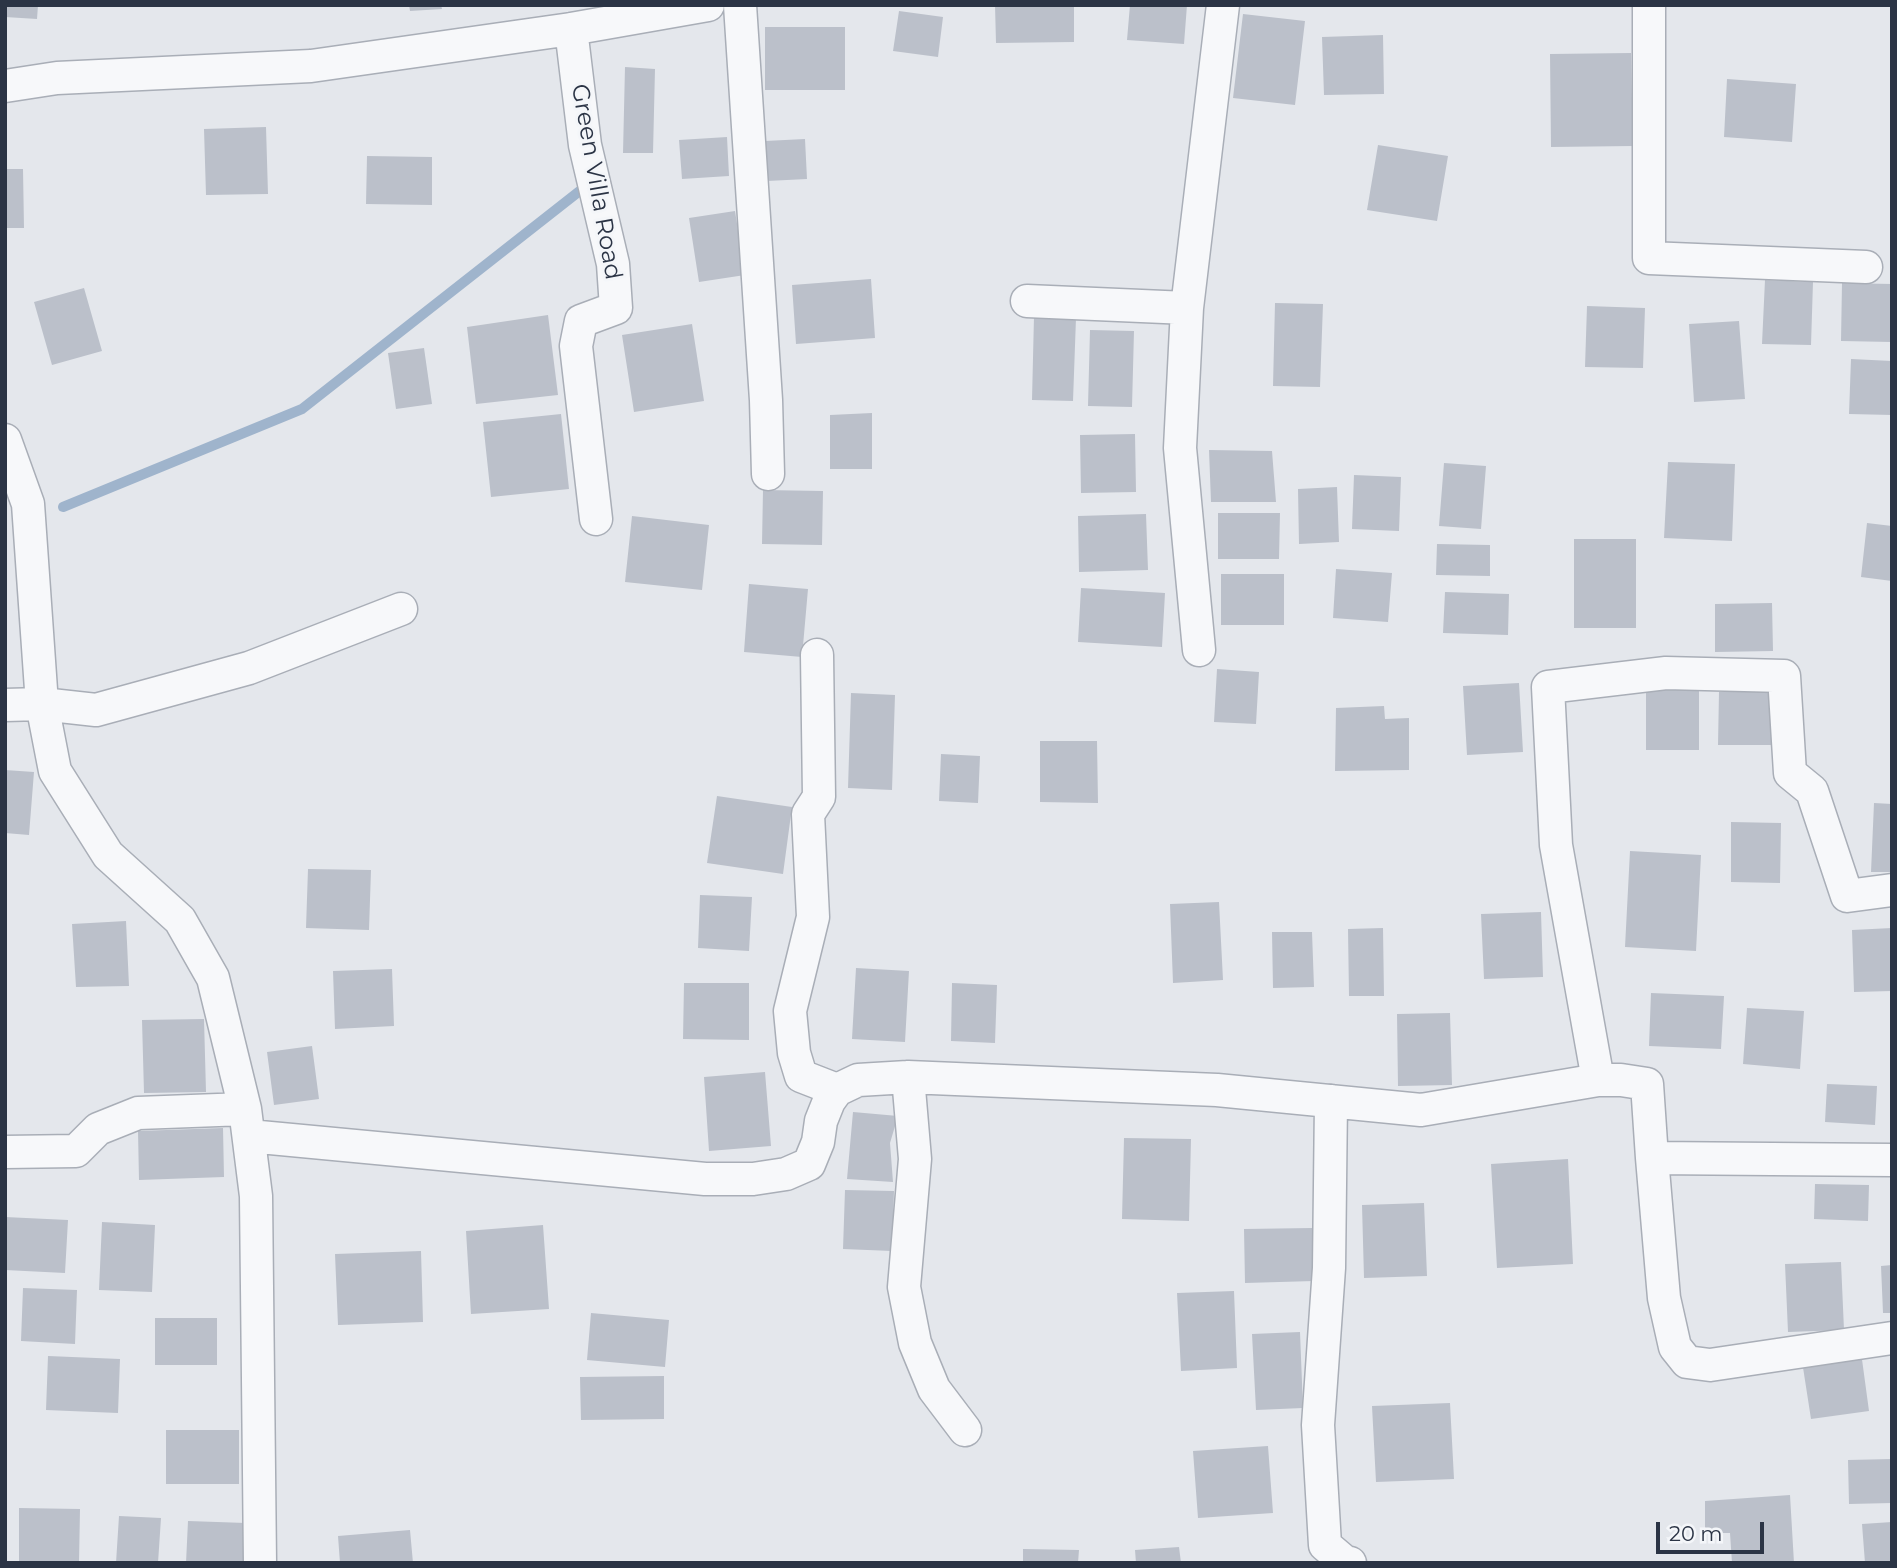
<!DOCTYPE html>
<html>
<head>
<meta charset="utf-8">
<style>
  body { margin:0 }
  #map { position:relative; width:1897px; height:1568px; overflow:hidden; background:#e4e7ec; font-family:Montserrat,sans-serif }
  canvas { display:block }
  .frame { position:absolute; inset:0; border:7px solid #2b3445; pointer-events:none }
  .scale { position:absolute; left:1656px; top:1522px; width:108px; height:32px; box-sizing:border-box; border:4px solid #2b3445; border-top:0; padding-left:9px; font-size:21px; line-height:24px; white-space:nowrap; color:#2b3445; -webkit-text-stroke:5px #f4f6f9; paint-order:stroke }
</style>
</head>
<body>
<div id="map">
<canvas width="1897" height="1568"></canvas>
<div class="frame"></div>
<div class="scale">20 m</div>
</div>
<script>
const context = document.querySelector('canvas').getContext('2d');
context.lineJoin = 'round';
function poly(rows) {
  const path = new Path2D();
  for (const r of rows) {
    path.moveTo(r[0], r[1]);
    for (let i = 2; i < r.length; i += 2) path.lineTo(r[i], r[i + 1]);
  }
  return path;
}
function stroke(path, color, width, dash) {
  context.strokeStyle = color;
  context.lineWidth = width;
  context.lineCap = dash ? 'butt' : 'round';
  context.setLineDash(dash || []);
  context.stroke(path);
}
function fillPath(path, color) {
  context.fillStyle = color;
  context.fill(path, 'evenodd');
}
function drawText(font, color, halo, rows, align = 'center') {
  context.font = font + ' Montserrat,sans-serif';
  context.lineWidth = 6;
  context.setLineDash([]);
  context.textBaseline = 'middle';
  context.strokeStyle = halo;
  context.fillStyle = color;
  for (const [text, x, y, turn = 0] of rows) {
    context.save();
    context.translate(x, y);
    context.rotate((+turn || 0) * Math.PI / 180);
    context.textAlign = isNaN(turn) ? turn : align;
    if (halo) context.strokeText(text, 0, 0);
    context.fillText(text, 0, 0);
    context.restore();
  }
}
stroke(poly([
  [63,507,302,409,586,186]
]), '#9fb4cc', 10);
fillPath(poly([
  [5,5,38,5,37,19,5,17],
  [409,5,441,5,442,9,410,11],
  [995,5,1074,5,1074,42,996,43],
  [1130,5,1187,5,1184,44,1127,40],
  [899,11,943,17,938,57,893,51],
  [1243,14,1305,21,1295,105,1233,98],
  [765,27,845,27,845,90,765,90],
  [1383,35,1384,94,1324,95,1322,37],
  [1631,53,1633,146,1551,147,1550,54],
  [625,67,655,69,653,153,623,153],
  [1727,79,1796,84,1792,142,1724,137],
  [266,127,268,194,206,195,204,129],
  [727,137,729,176,682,179,679,140],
  [805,139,807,179,767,181,765,141],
  [1378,145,1448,156,1437,221,1367,210],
  [367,156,432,157,432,205,366,204],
  [5,169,23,169,24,228,5,228],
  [735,211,745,275,699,282,689,218],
  [871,279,875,338,796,344,792,285],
  [1765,280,1813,282,1811,345,1762,344],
  [1842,283,1892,284,1892,342,1841,341],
  [84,288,102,351,52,365,34,302],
  [1275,303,1323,304,1320,387,1273,386],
  [1587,306,1645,308,1643,368,1585,367],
  [548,315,558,395,476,404,467,327],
  [1034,316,1076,318,1073,401,1032,400],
  [1739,321,1745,399,1694,402,1689,324],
  [692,324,704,401,634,412,622,335],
  [1090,330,1134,331,1132,407,1088,406],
  [424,348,432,404,396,409,388,353],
  [1851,359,1892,361,1892,415,1849,414],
  [872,413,872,469,830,469,830,415],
  [561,414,569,489,491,497,483,422],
  [1135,434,1136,492,1081,493,1080,435],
  [1209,450,1272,451,1276,502,1211,502],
  [1668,462,1735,464,1732,541,1664,538],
  [1444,463,1486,466,1481,529,1439,526],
  [1354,475,1401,477,1399,531,1352,529],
  [1337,487,1339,542,1299,544,1298,489],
  [763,490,823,491,822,545,762,544],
  [1218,513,1280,513,1279,559,1218,559],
  [1146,514,1148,570,1079,572,1078,516],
  [632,516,709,525,702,590,625,582],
  [1867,523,1892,526,1892,581,1861,577],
  [1574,539,1636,539,1636,628,1574,628],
  [1437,544,1490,545,1490,576,1436,575],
  [1336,569,1392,573,1388,622,1333,618],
  [1221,574,1284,574,1284,625,1221,625],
  [749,584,808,589,802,657,744,652],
  [1081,588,1165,593,1162,647,1078,642],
  [1445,592,1509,594,1508,635,1443,633],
  [1772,603,1773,651,1715,652,1715,604],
  [1217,669,1259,672,1256,724,1214,722],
  [1519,683,1523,752,1467,755,1463,686],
  [1646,687,1699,687,1699,750,1646,750],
  [1719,692,1773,692,1772,745,1718,745],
  [851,693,895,695,892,790,848,788],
  [1384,706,1385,719,1409,718,1409,770,1335,771,1336,708],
  [1040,741,1097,741,1098,803,1040,802],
  [941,754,980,756,978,803,939,801],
  [5,770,34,772,29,835,5,833],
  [717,796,792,807,783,874,707,863],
  [1874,803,1892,804,1892,872,1871,872],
  [1731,822,1781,823,1780,883,1731,882],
  [1630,851,1701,855,1696,951,1625,947],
  [308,869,371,870,369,930,306,928],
  [700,895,752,897,749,951,698,948],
  [1219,902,1223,980,1173,983,1170,904],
  [1541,912,1543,977,1484,979,1481,914],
  [126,921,129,986,76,987,72,924],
  [1383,928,1384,996,1349,996,1348,929],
  [1892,928,1892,991,1854,992,1852,930],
  [1272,932,1312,932,1314,987,1273,988],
  [856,968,909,971,905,1042,852,1039],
  [392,969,394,1026,335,1029,333,971],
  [684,983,749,983,749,1040,683,1039],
  [952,983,997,985,995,1043,951,1041],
  [1651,993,1724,996,1721,1049,1649,1046],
  [1747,1008,1804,1011,1800,1069,1743,1064],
  [1450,1013,1452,1085,1398,1086,1397,1014],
  [204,1019,206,1092,144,1093,142,1020],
  [312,1046,319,1099,274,1105,267,1052],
  [765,1072,771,1146,709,1151,704,1077],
  [1827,1084,1877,1086,1875,1125,1825,1122],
  [853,1112,898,1116,890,1143,893,1182,847,1179],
  [223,1128,224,1177,139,1180,138,1131],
  [1124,1138,1191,1139,1189,1221,1122,1219],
  [1568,1159,1573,1264,1497,1268,1491,1164],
  [1815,1184,1869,1185,1868,1221,1814,1219],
  [845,1190,894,1191,892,1251,843,1249],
  [1424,1203,1427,1276,1364,1278,1362,1205],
  [5,1217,68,1220,65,1273,5,1270],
  [102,1222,155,1225,152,1292,99,1290],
  [543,1225,549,1309,471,1314,466,1231],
  [1312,1228,1314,1281,1245,1283,1244,1229],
  [421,1251,423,1322,338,1325,335,1254],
  [1841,1262,1844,1330,1788,1332,1785,1264],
  [1892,1265,1892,1313,1883,1313,1881,1266],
  [23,1288,77,1290,75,1344,21,1341],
  [1234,1291,1237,1368,1181,1371,1177,1293],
  [591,1313,669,1320,665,1367,587,1360],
  [155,1318,217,1318,217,1365,155,1365],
  [1300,1332,1303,1408,1256,1410,1252,1334],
  [1861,1352,1869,1411,1811,1419,1802,1361],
  [48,1356,120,1359,118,1413,46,1410],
  [664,1376,664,1419,581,1420,580,1377],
  [1450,1403,1454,1479,1376,1482,1372,1406],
  [166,1430,239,1430,239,1484,166,1484],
  [1268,1446,1273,1513,1198,1518,1193,1451],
  [1892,1459,1892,1503,1849,1504,1848,1460],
  [1790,1495,1794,1563,1732,1563,1730,1533,1705,1533,1705,1501],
  [19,1508,80,1509,79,1563,19,1563],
  [119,1516,161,1518,158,1563,116,1563],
  [188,1521,246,1523,245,1563,186,1563],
  [1892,1522,1892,1563,1865,1563,1862,1524],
  [410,1530,413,1563,340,1563,338,1536],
  [1179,1547,1181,1563,1136,1563,1135,1550],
  [1023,1549,1079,1550,1078,1563,1023,1563]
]), '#bbc0ca');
const minor = poly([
  [740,5,766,400,768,474],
  [1649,5,1649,258,1866,267],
  [571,29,585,145,613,264,616,308,581,321,576,346,596,519],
  [5,86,57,78,311,66,571,29,708,5],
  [1027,301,1187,308],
  [5,440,28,504,42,704,55,771,108,855,180,920,213,978,245,1109,256,1196,260,1563],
  [1199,650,1180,448,1187,308,1223,5],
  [817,655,819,797,808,814,813,917,790,1011,794,1053,801,1076,837,1090],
  [5,705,42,704,96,710,249,668,401,609],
  [908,1077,915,1159,904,1287,915,1343,934,1389,965,1430],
  [1598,1080,1556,845,1548,687,1666,673,1784,676,1790,773,1812,791,1847,896,1892,890],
  [1331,1101,1329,1268,1318,1425,1325,1545,1345,1562,1350,1563],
  [249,1136,705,1179,753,1179,786,1174,809,1164,818,1142,821,1121,829,1101,837,1090,858,1080,908,1077,1217,1090,1421,1110,1598,1080,1621,1080,1647,1084,1652,1158,1892,1160],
  [5,1152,76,1151,98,1129,138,1113,245,1109],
  [1652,1158,1664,1298,1675,1347,1687,1362,1710,1365,1892,1338]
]);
stroke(minor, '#a9aeb7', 35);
stroke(minor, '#f7f8fa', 32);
drawText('24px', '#2b3445', '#f4f6f9', [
  ["Green Villa Road",596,182,80]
]);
</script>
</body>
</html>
